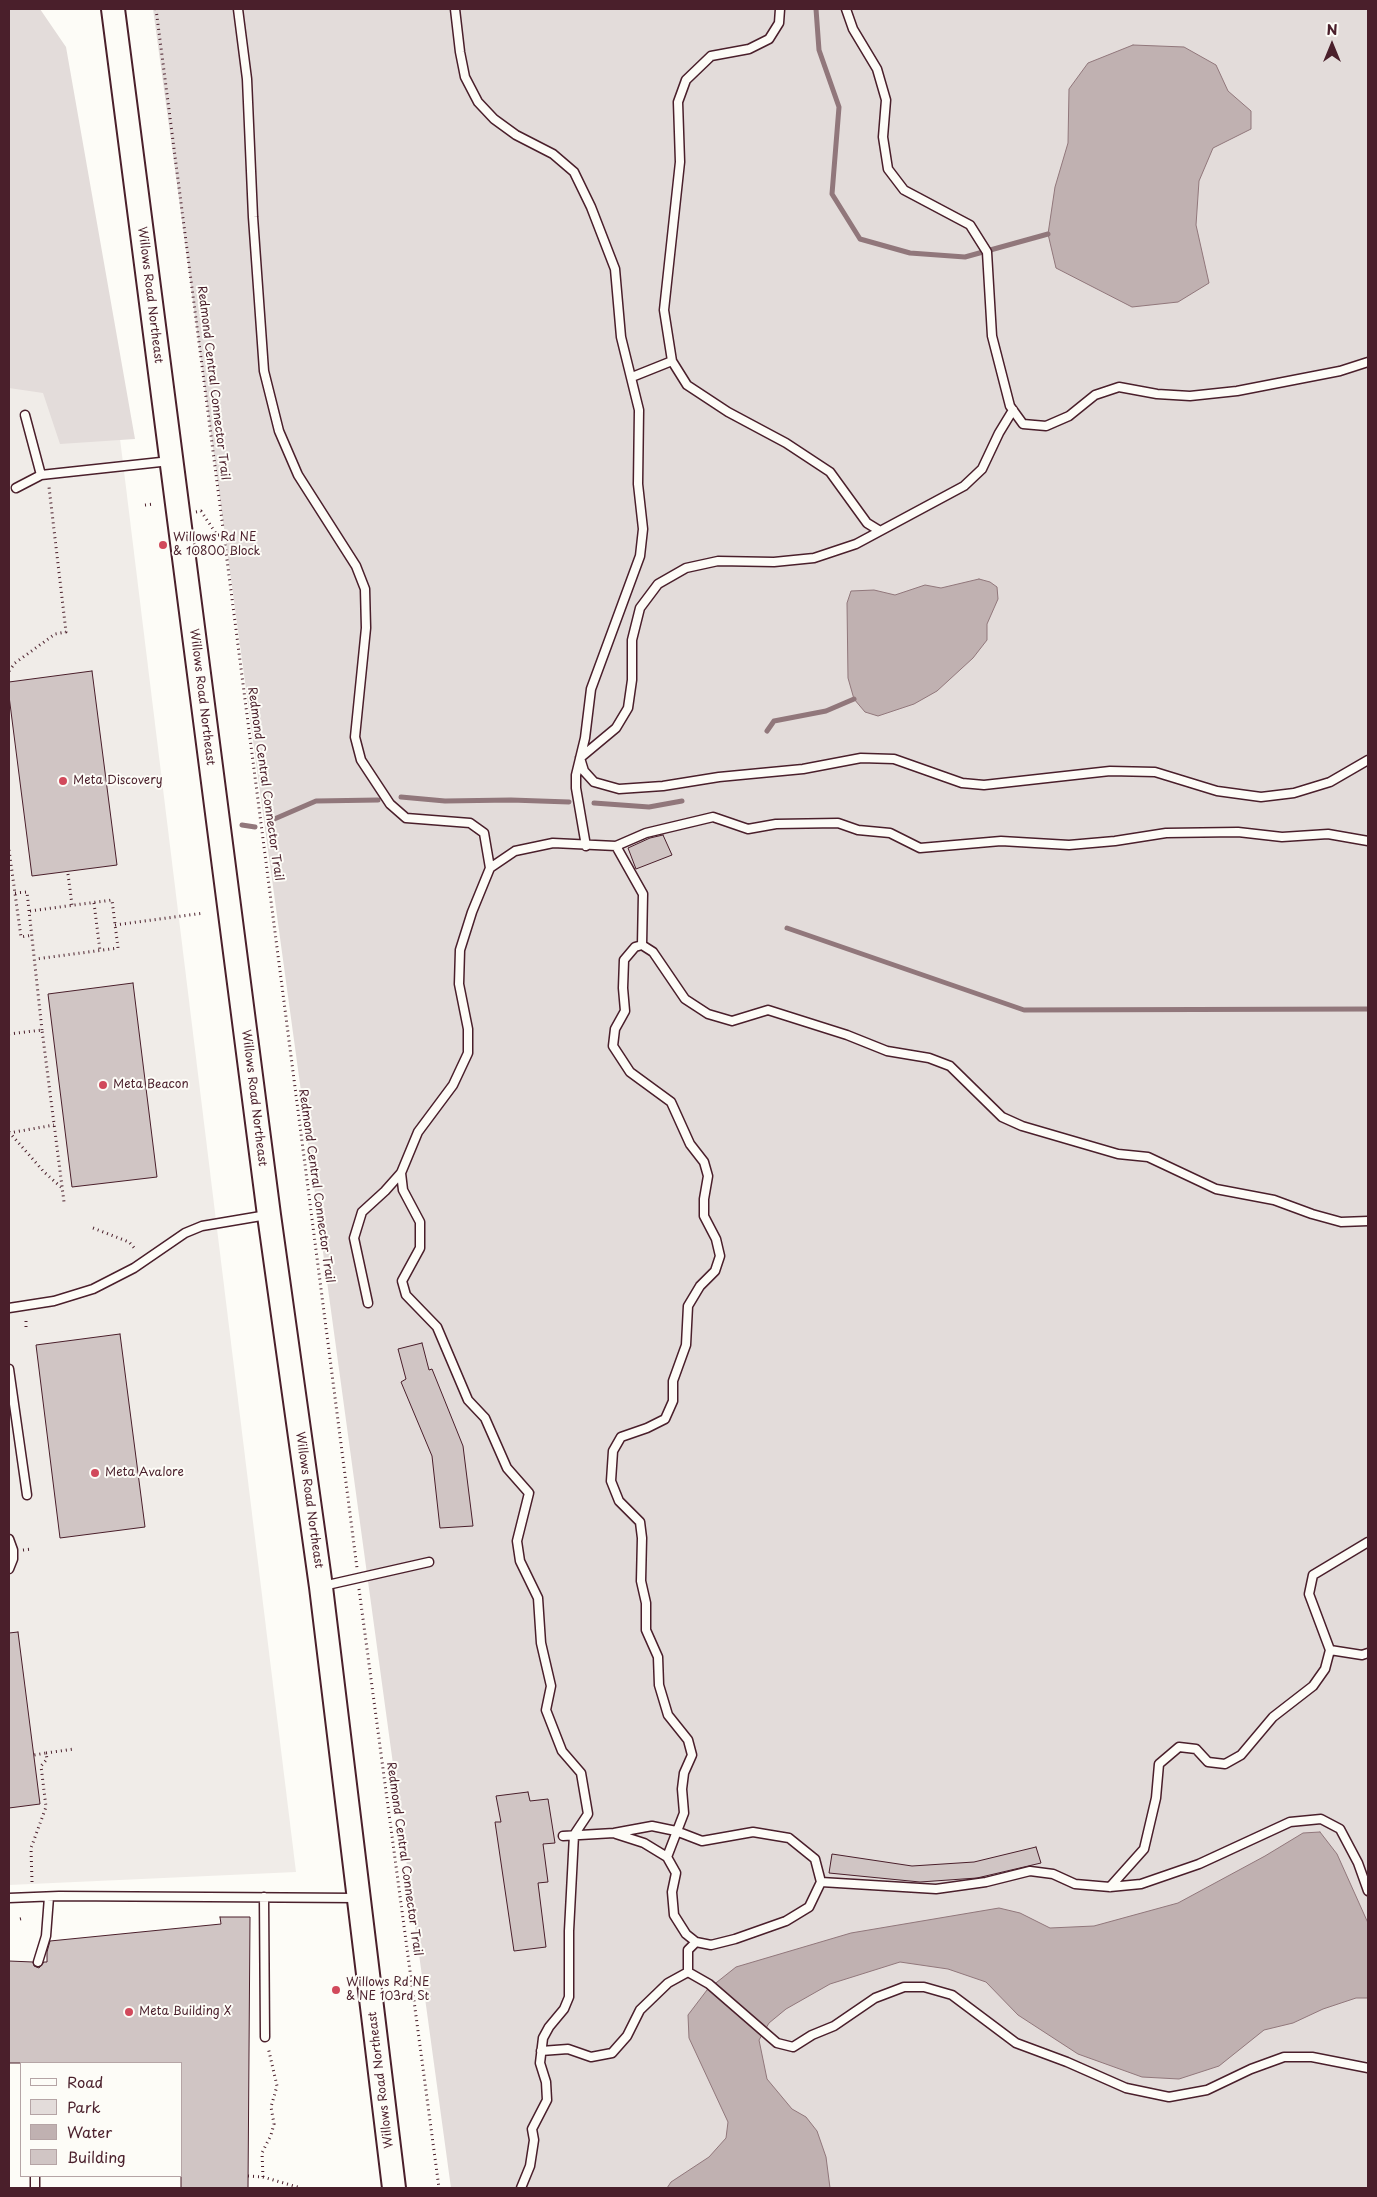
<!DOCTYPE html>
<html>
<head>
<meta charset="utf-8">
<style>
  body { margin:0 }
  #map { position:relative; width:1377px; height:2197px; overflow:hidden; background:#fdfcf7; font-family:"Playpen Sans",sans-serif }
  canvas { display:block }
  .frame { position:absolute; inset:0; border:10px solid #4a1f2b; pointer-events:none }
  .legend { position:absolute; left:20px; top:2062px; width:162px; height:115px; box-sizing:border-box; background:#fdfcf7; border:1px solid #b5a4a5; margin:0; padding:6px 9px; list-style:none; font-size:15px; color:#4a1f2b }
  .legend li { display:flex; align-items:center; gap:10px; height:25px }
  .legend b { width:25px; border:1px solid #b5a4a5 }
  .north { position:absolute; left:1307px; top:20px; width:50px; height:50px; -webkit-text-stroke:4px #fdfcf7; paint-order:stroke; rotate:0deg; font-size:14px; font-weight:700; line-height:20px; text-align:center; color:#4a1f2b }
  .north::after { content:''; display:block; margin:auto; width:18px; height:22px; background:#4a1f2b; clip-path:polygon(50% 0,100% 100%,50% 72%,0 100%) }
</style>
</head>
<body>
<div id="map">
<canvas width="1377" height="2197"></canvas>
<div class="frame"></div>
<ul class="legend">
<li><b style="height:6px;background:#fdfcf7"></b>Road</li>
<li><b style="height:14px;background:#e3dcda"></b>Park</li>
<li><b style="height:14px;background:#c0b1b1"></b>Water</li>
<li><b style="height:14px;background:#d0c5c4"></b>Building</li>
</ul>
<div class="north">N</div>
</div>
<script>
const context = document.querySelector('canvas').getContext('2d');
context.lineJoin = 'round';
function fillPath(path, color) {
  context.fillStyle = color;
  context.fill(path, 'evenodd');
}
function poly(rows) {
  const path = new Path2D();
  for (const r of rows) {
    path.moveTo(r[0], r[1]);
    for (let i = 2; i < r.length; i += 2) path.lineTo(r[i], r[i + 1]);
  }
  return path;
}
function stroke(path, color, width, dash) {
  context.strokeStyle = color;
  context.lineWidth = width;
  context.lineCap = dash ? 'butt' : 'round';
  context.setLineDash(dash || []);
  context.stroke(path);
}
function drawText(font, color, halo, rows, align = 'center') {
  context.font = font + ' "Playpen Sans",sans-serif';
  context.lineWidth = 4;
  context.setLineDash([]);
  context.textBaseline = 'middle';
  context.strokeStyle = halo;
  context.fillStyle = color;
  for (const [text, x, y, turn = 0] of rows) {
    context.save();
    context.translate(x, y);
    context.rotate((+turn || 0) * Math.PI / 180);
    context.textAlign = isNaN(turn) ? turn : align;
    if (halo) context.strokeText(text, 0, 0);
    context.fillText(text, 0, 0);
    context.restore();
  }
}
fillPath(poly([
  [9,333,108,341,296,1872,9,1885]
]), '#f0ece8');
fillPath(poly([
  [9,9,40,9,66,47,135,439,60,444,43,393,9,388],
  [153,9,1368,9,1368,2188,451,2188]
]), '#e3dcda');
const water = poly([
  [1133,45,1184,47,1216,65,1228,91,1251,111,1251,129,1213,148,1199,181,1196,225,1209,283,1178,302,1132,307,1056,268,1048,234,1055,187,1068,143,1069,89,1088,63,1133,45],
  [979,579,990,582,997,587,998,599,987,624,987,640,973,658,937,691,914,704,878,716,865,712,854,699,848,678,847,603,851,591,874,590,895,595,925,585,941,588,979,579],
  [1320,1832,1337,1854,1368,1923,1368,1998,1356,1998,1323,2009,1293,2023,1264,2030,1219,2066,1179,2079,1142,2077,1078,2054,1018,2015,986,1982,948,1969,900,1962,830,1984,786,2009,769,2023,759,2040,767,2079,792,2109,806,2117,817,2131,826,2157,830,2188,667,2188,671,2182,709,2157,726,2138,728,2122,689,2038,688,2015,707,1990,736,1967,851,1933,999,1908,1020,1913,1050,1928,1094,1926,1178,1903,1265,1856,1303,1833,1320,1832]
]);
fillPath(water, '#c0b1b1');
stroke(water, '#91777b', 1);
stroke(poly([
  [816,9,819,50,839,107,832,194,860,239,910,253,965,257,1048,234],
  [767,731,774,721,826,711,854,699],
  [401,797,445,801,511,800,569,802],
  [594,803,649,807,682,801],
  [272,820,316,801,378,800],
  [242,825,255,827],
  [787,928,1024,1010,1368,1009]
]), '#91777b', 5);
const building = poly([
  [92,671,117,865,32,876,9,696,9,682,92,671],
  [663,835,672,855,636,869,628,848,650,838,663,835],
  [133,983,157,1177,72,1187,48,994,133,983],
  [120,1334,145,1527,60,1538,36,1345,120,1334],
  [422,1343,429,1370,432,1369,463,1446,473,1526,440,1528,432,1456,401,1382,406,1379,398,1349,422,1343],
  [18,1632,40,1804,9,1808,9,1633,18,1632],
  [528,1792,530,1801,548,1799,555,1843,543,1844,548,1882,538,1883,546,1947,514,1951,495,1822,501,1822,496,1796,528,1792],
  [1036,1847,1041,1863,977,1878,920,1882,829,1873,832,1854,912,1866,974,1862,1036,1847],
  [220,1917,250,1917,248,2188,181,2188,181,2063,9,2063,9,1961,33,1962,34,1966,39,1968,44,1962,47,1962,47,1952,50,1941,221,1924,220,1917]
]);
fillPath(building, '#d0c5c4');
stroke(building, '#4a1f2b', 1);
const lane = poly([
  [238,9,247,79,253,217,264,371,279,431,298,475,356,566,365,589,366,628,355,737,361,760,390,804,406,818,470,823,484,833,490,868],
  [455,9,460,52,465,77,478,102,494,119,516,135,553,154,574,172,591,207,615,269,621,337,639,410,638,484,643,529,640,556,591,689,585,738,576,775,576,788,586,846],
  [780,9,779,23,769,39,749,49,711,56,686,80,678,102,680,162,664,310,672,361,687,385,728,412,786,443,830,472,867,523,880,531],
  [846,9,853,29,877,69,886,100,883,137,888,169,904,190,970,225,987,252,992,336,1010,406,1023,424,1046,426,1069,416,1095,395,1119,387,1157,394,1190,396,1237,391,1340,371,1368,362],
  [632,377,672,361],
  [1013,410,999,433,982,469,964,486,856,544,814,558,774,562,718,561,686,568,658,584,640,608,632,640,632,680,628,708,616,728,580,758,584,771,594,782,619,789,663,786,719,777,803,769,861,758,894,759,962,783,984,785,1110,771,1155,772,1217,791,1261,797,1294,793,1330,782,1368,760],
  [25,415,41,475],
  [16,488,41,475,170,461],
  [616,846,643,894,642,945],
  [401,1173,403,1190,420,1222,420,1248,402,1281,406,1295,437,1327,468,1400,485,1418,507,1468,529,1493,517,1541,520,1561,538,1598,541,1643,551,1686,546,1710,562,1751,581,1773,588,1814,574,1835,569,1931,569,1997,564,2009,549,2027,543,2038,540,2063,546,2082,547,2100,532,2129,534,2140,530,2166,521,2188],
  [368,1303,354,1238,362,1212,385,1191,401,1173,418,1132,453,1085,468,1053,468,1029,459,984,460,950,472,912,490,868,515,851,553,843,616,846,646,833,713,817,748,829,776,824,838,823,858,830,890,833,920,848,1001,841,1069,845,1115,841,1166,833,1238,832,1282,837,1328,834,1368,841],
  [9,1308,54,1301,93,1289,134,1268,185,1233,202,1226,267,1215],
  [9,1369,27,1495],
  [9,1539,13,1550,13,1559,9,1569],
  [323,1586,429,1562],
  [1330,1650,1362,1655,1368,1653],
  [616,1834,644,1843,667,1857,676,1873,672,1892,674,1915,686,1934,696,1942],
  [563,1836,614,1833,652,1826,676,1831,702,1841,753,1832,789,1838,815,1859,821,1882,809,1907,786,1921,735,1939,711,1945,696,1942,688,1950,688,1972],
  [667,1857,684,1813,682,1789,684,1773,692,1755,688,1740,668,1715,659,1685,658,1657,646,1630,646,1603,641,1581,642,1538,640,1522,619,1501,611,1481,613,1451,621,1437,647,1428,665,1419,673,1401,673,1381,686,1345,688,1306,700,1286,715,1271,720,1256,716,1239,704,1216,704,1199,708,1176,704,1162,690,1144,671,1102,630,1072,613,1046,615,1029,625,1011,623,988,624,960,635,947,642,945,653,952,685,999,708,1014,732,1021,768,1010,847,1035,887,1051,929,1058,950,1066,1002,1117,1022,1126,1118,1154,1148,1157,1216,1189,1274,1200,1312,1214,1341,1222,1368,1221],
  [821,1882,936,1889,986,1882,1030,1871,1053,1874,1075,1884,1110,1887,1141,1884,1199,1864,1290,1822,1321,1819,1340,1829,1358,1863,1368,1891],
  [1110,1887,1144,1849,1156,1798,1159,1764,1179,1747,1196,1749,1208,1762,1225,1764,1241,1755,1273,1717,1313,1686,1325,1669,1330,1650,1309,1594,1313,1575,1368,1542],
  [264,1897,265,2037],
  [9,1898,59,1896,357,1898],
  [38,1962,46,1936,49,1897],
  [541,2051,568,2049,591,2057,612,2053,627,2036,640,2010,668,1983,688,1972,709,1984,777,2043,793,2047,812,2035,834,2026,875,1998,904,1987,924,1987,952,1995,1016,2043,1067,2062,1126,2088,1169,2097,1207,2090,1251,2069,1284,2057,1312,2057,1368,2068],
  [35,2176,35,2188]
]);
const secondary = poly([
  [113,9,269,1215,321,1587,394,2188]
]);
stroke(lane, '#4a1f2b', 11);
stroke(secondary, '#4a1f2b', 26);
stroke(poly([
  [156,9,357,1568],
  [145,505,154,504],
  [196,512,201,511,217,535,223,535],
  [9,671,15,663,55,634,66,632,49,487],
  [9,850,21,937,33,935],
  [68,874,72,905],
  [15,893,27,892,42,1030],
  [94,903,100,951],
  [30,911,112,900,118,948,36,959],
  [115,925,204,913],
  [9,1034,42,1030,64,1202],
  [9,1132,44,1172,62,1188],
  [9,1133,54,1125],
  [93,1228,129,1242,136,1250],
  [26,1321,26,1327],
  [23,1550,32,1549],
  [359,1589,439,2188],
  [46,1753,74,1749],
  [32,1882,31,1848,46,1807,41,1766,47,1759,46,1753,34,1755],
  [20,1919,24,1918],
  [248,2176,263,2177,301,2188],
  [263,2177,262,2153,271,2135,274,2124,271,2107,277,2086,268,2047]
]), '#4a1f2b', 3, [1, 4]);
stroke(lane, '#fdfcf7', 8);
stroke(secondary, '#fdfcf7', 22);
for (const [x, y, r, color] of [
  [163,545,5,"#d1495b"],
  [63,781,5,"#d1495b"],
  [103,1085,5,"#d1495b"],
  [95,1473,5,"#d1495b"],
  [336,1990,5,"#d1495b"],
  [129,2012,5,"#d1495b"]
]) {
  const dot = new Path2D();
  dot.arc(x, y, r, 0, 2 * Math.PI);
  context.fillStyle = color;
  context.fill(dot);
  stroke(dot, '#fdfcf7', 2);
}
drawText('12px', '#4a1f2b', '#fdfcf7', [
  ["Willows Road Northeast",150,295,83],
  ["Redmond Central Connector Trail",213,383,83],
  ["Willows Road Northeast",202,697,83],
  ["Redmond Central Connector Trail",265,784,82],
  ["Willows Road Northeast",254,1098,83],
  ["Redmond Central Connector Trail",316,1186,82],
  ["Willows Road Northeast",309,1500,82],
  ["Redmond Central Connector Trail",404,1859,82],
  ["Willows Road Northeast",381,2080,-97]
]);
drawText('12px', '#4a1f2b', '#fdfcf7', [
  ["Willows Rd NE",173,538],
  ["& 10800 Block",173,552],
  ["Meta Discovery",73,781],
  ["Meta Beacon",113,1085],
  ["Meta Avalore",105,1473],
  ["Willows Rd NE",346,1983],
  ["& NE 103rd St",346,1997],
  ["Meta Building X",139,2012]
], 'left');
</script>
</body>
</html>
